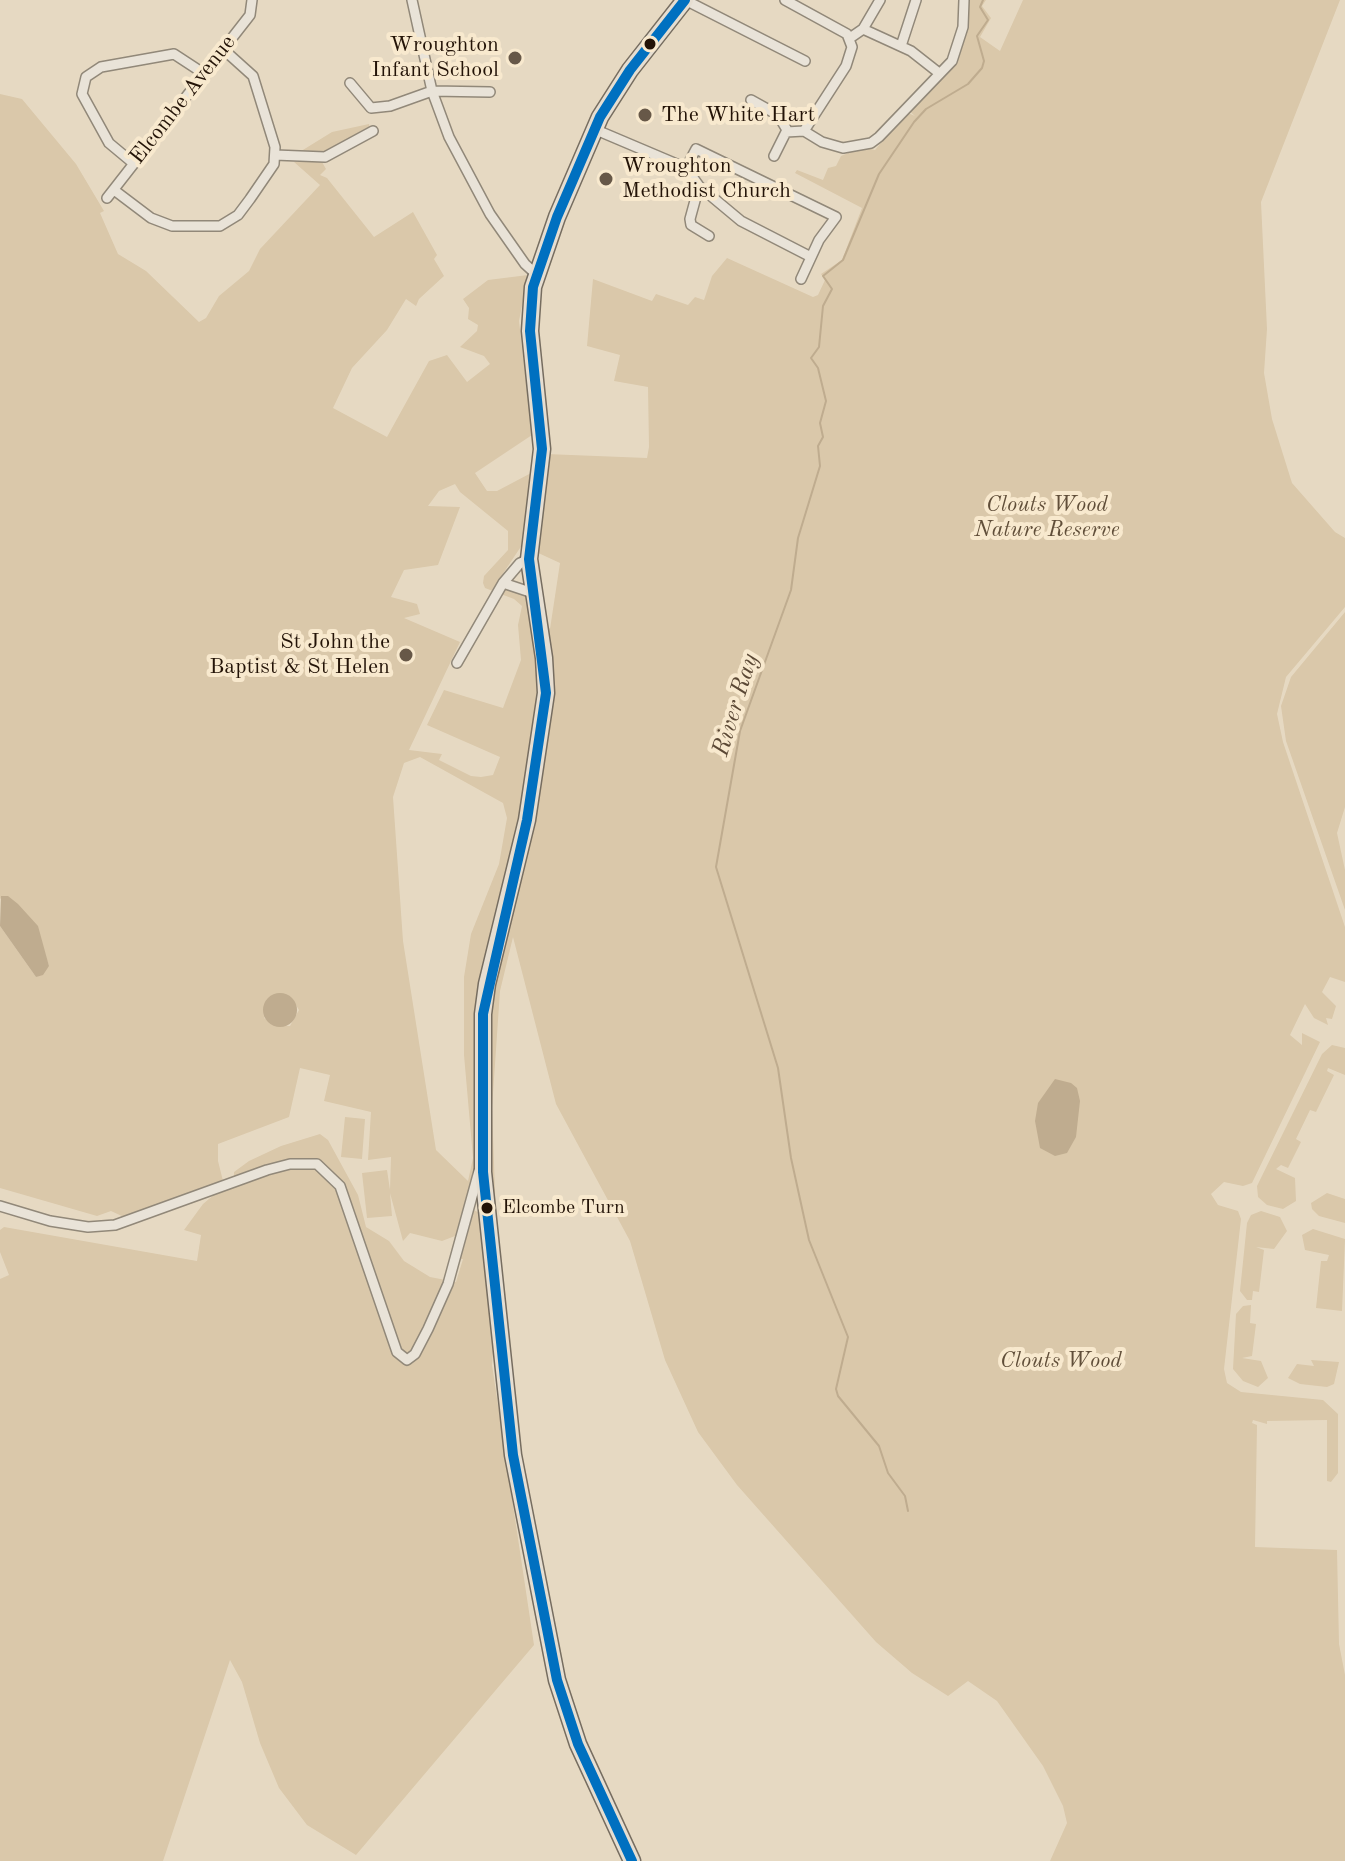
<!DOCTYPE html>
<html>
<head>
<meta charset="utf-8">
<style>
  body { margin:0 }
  canvas { display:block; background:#e6d9c2 }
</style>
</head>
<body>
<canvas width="1345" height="1861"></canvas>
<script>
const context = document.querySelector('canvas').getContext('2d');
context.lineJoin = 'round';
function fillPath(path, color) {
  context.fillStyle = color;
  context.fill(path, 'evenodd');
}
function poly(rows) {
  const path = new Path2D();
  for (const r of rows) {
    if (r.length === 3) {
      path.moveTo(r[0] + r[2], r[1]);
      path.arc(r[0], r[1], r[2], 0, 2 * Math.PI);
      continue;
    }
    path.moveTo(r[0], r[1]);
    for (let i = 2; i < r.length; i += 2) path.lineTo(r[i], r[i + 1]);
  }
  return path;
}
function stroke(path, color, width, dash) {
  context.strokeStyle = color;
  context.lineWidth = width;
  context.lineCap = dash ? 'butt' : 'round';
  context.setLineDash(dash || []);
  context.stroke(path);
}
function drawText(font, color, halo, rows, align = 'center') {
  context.font = font + ' "Old Standard TT",serif';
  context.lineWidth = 8;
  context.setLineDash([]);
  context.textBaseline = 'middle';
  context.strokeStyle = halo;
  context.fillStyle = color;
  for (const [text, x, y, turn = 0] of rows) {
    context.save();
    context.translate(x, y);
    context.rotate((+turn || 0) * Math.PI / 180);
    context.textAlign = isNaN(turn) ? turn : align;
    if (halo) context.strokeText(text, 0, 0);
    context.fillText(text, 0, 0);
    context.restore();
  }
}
fillPath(poly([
  [967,0,986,0,982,6,991,18,980,37,1000,51,1023,0,1340,0,1261,202,1267,329,1264,373,1272,419,1292,483,1335,532,1345,538,1345,607,1286,677,1277,714,1283,742,1345,927,1345,982,1330,977,1322,992,1336,1006,1332,1019,1326,1018,1328,1025,1314,1018,1305,1004,1290,1035,1302,1045,1302,1033,1320,1042,1252,1183,1243,1186,1224,1182,1211,1194,1218,1205,1238,1211,1241,1219,1224,1369,1227,1383,1241,1392,1323,1400,1338,1414,1338,1473,1331,1482,1327,1481,1327,1420,1267,1421,1267,1424,1253,1420,1252,1423,1257,1425,1255,1547,1337,1550,1339,1644,1345,1675,1345,1861,1050,1861,1067,1823,1063,1806,1043,1766,997,1701,968,1681,948,1696,912,1673,876,1642,737,1485,698,1432,665,1360,630,1241,556,1104,513,937,500,991,492,1108,496,1218,485,1167,488,1014,514,898,517,898,551,703,530,777,474,1013,480,1178,473,1210,483,1214,494,1341,492,1365,534,1645,356,1855,307,1825,279,1788,260,1743,242,1682,230,1660,163,1861,0,1861,0,1279,9,1275,0,1252,0,1230,4,1227,197,1261,201,1235,184,1230,203,1204,234,1178,234,1172,249,1161,281,1146,320,1134,328,1140,358,1195,366,1227,389,1241,404,1261,430,1277,456,1282,463,1259,450,1260,455,1236,442,1241,410,1233,403,1241,390,1193,392,1216,367,1218,362,1173,387,1170,390,1190,391,1157,368,1160,371,1112,324,1101,330,1075,300,1068,289,1117,218,1144,218,1161,224,1185,124,1217,111,1211,97,1216,0,1188,0,926,36,977,49,966,45,954,0,898,0,94,22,99,76,164,104,211,100,213,118,254,146,271,199,322,206,318,219,296,249,271,260,249,320,185,294,162,322,162,326,169,320,175,327,178,374,237,413,212,437,255,434,259,444,276,419,299,416,306,406,299,387,330,352,368,333,408,387,437,429,361,447,355,467,382,490,364,484,356,460,347,477,331,478,325,468,319,469,308,463,299,488,280,528,275,519,321,532,435,475,473,487,491,497,491,533,472,526,539,500,578,509,588,530,597,550,629,560,563,534,551,546,454,647,458,649,447,648,387,614,381,620,355,587,346,593,279,652,301,656,294,688,305,695,297,704,300,712,276,727,258,813,297,818,295,825,280,821,274,842,260,862,208,795,173,797,170,823,180,828,168,836,166,841,156,863,147,875,150,906,112,915,116,908,110,954,65],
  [455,484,460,492,508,531,508,550,484,576,483,583,485,588,514,599,522,606,518,625,521,660,503,708,444,690,427,725,500,757,493,775,481,777,471,776,439,760,442,754,409,750,460,642,404,618,420,614,417,604,391,597,404,570,438,565,460,507,428,506,439,491],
  [420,757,503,803,507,818,499,864,471,934,464,977,464,1055,473,1158,468,1181,436,1150,403,941,393,797,404,763],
  [284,995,293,1000,299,1010,290,1026,277,1026,264,1018],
  [369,124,370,128,328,151,298,153,332,132],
  [1345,612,1345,807,1337,833,1345,870,1345,910,1286,741,1281,706,1291,677],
  [1332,1045,1345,1048,1345,1075,1328,1068,1327,1071,1334,1075,1316,1112,1310,1110,1296,1139,1301,1142,1288,1168,1281,1165,1276,1169,1295,1178,1296,1201,1283,1209,1267,1205,1258,1197,1257,1186,1322,1054],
  [345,1117,365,1119,362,1159,341,1157],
  [1327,1193,1345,1199,1345,1223,1319,1216,1312,1209,1311,1203],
  [1261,1211,1280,1217,1287,1231,1274,1249,1256,1247,1264,1250,1259,1292,1253,1291,1252,1300,1247,1300,1240,1291,1247,1223,1251,1215],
  [1313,1229,1345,1239,1342,1311,1316,1308,1321,1261,1327,1261,1329,1255,1305,1250,1302,1235],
  [1251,1305,1250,1323,1256,1324,1252,1356,1242,1358,1261,1361,1268,1378,1258,1387,1243,1381,1233,1369,1236,1314,1243,1306],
  [1311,1360,1339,1362,1334,1384,1327,1387,1300,1384,1288,1378,1297,1364,1314,1366]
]), '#dac8aa');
fillPath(poly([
  [1,896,8,896,18,904,38,926,49,966,43,975,36,977,0,926],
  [280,1010,17],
  [1055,1079,1071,1083,1077,1088,1080,1101,1076,1137,1067,1153,1055,1156,1040,1148,1035,1121,1038,1103]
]), '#bfac8f');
stroke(poly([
  [908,1511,905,1496,888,1473,879,1446,838,1396,836,1389,848,1337,809,1240,791,1158,778,1068,716,867,740,731,791,590,798,538,820,466,818,446,823,437,820,423,826,401,818,368,811,358,819,347,823,306,832,289,823,276,843,260,879,174,914,122,926,109,968,84,982,68,984,61,977,36,988,20,980,7,983,0]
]), '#bfac8f', 2);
const minor = poly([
  [412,0,432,91,449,137,490,214,525,264,536,274],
  [685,0,805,61],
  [863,29,911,51,939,73],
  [850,38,863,29,880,0],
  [901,46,916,0],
  [350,83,371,108,390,106,432,91,490,92],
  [751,100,778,115,787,130],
  [594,129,686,168],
  [804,131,822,142,843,148,871,143,879,137,952,61,963,27,964,0],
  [275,155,325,157,373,131],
  [774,156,786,132,804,131,846,66,852,47,847,34,785,0],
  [133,163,109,143,82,94,86,77,101,67,174,54,203,73],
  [699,186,741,221,811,257],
  [114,190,151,218,172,226,220,226,238,215,250,199,274,164,275,147,253,76,223,49],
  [107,198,250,15,252,0],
  [709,236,691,225,690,219,699,186,686,168,696,149,836,217,819,240,801,279],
  [503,583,533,593],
  [457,663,503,583,520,563,529,559],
  [0,1206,50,1221,88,1227,115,1225,267,1170,290,1164,317,1164,340,1186,397,1352,407,1360,415,1354,428,1329,448,1284,479,1171]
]);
const primary = poly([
  [632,1861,578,1744,557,1680,513,1455,483,1172,483,1014,487,984,527,820,546,693,544,658,529,559,542,449,530,331,533,287,557,217,600,117,630,70,685,0]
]);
stroke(minor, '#918879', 12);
stroke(primary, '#766d60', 19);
stroke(minor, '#e9e3d8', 9);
stroke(primary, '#e6ded1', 16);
stroke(poly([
  [632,1861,578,1744,557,1680,513,1455,483,1172,483,1014,527,820,546,693,529,559,542,449,530,331,533,287,557,217,600,117,630,70,685,0]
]), '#0070c0', 10);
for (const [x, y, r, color] of [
  [650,44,7,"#231307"],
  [515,58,8,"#675848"],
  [645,115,8,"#675848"],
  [606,179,8,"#675848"],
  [406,655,8,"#675848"],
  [487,1208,7,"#231307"]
]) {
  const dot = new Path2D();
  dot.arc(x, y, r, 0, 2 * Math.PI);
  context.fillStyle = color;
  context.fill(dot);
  stroke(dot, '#f8e9ce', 3);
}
drawText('20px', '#231307', '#f8e9ce', [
  ["Elcombe Turn",502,1208]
], 'left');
drawText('22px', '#231307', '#f8e9ce', [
  ["Wroughton",499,45],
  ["Infant School",499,70],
  ["The White Hart",661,115,"left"],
  ["Wroughton",622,166,"left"],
  ["Methodist Church",622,191,"left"],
  ["St John the",390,642],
  ["Baptist & St Helen",390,667]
], 'right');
drawText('22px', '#231307', '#f8e9ce', [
  ["Elcombe Avenue",183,100,-52]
]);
drawText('italic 22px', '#604e39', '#f8e9ce', [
  ["Clouts Wood",1047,505],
  ["Nature Reserve",1047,530],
  ["Clouts Wood",1061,1361]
]);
drawText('italic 24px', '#5b4835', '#f8e9ce', [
  ["River Ray",736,705,-73]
]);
</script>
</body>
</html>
